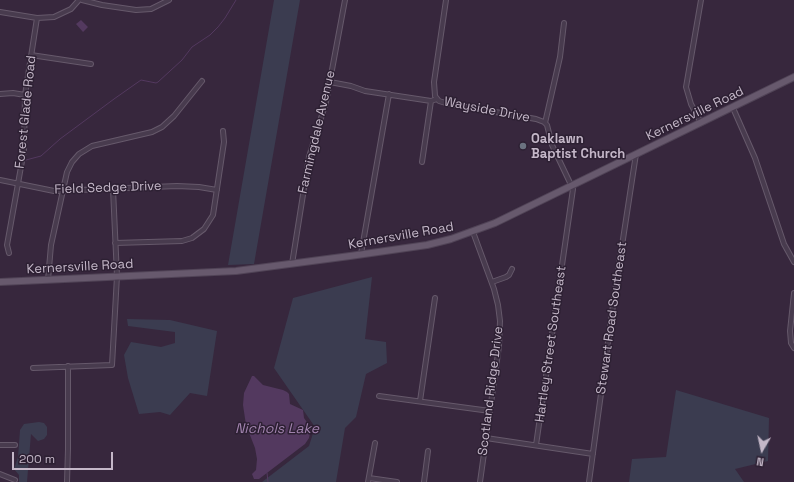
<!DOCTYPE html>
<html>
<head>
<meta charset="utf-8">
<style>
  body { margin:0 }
  #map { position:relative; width:794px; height:482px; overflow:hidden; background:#37273d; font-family:"Space Grotesk",sans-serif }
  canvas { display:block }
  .north { position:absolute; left:742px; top:430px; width:40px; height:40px; -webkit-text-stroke:3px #2d2033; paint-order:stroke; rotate:189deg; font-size:11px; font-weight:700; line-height:16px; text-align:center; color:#c4b7c8 }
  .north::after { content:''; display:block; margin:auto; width:14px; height:18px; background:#c4b7c8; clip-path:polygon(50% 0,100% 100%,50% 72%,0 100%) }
  .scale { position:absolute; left:12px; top:452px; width:101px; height:18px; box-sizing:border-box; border:2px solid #c4b7c8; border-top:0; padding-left:5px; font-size:12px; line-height:14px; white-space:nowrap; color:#c4b7c8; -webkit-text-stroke:3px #2d2033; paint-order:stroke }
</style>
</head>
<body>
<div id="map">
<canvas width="794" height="482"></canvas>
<div class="north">N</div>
<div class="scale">200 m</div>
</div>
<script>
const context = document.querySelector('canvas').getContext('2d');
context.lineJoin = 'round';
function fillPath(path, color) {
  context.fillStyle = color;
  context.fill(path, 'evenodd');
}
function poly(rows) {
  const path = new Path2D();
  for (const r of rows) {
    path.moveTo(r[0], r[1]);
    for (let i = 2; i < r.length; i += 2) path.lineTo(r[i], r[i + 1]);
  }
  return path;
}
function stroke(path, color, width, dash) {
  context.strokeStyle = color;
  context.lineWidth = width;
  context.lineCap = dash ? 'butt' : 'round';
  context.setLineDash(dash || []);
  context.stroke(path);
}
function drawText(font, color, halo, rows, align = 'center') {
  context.font = font + ' "Space Grotesk",sans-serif';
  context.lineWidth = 3;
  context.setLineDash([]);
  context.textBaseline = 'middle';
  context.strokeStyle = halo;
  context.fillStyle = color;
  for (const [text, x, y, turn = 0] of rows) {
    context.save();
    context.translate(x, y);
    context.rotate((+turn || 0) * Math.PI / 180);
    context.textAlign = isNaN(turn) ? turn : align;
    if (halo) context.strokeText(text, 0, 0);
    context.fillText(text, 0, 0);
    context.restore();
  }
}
fillPath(poly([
  [274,0,300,0,254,264,228,265],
  [372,277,365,339,386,342,387,363,366,374,356,417,345,428,336,482,262,482,309,446,315,427,274,368,293,298],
  [127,319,170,320,217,331,207,396,190,393,170,415,160,412,139,414,128,378,124,355,131,342,161,347,175,343,175,332,128,326],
  [676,390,769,418,768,461,735,469,744,482,629,482,632,459,666,457],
  [39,422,44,423,47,427,47,435,44,439,38,441,31,434,27,482,19,482,19,475,14,469,18,457,20,430,24,424]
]), '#3b3c50');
fillPath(poly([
  [81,20,88,27,83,32,76,24],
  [252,376,254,376,263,385,283,390,287,392,289,394,290,404,303,410,304,418,311,428,309,438,305,444,259,479,254,479,252,474,256,470,257,459,255,448,246,425,243,405,244,393]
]), '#53395f');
stroke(poly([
  [26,160,41,156,60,139,114,99,141,80,156,83,158,82,182,60,192,47,210,35,218,27,225,18,236,0],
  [16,164,19,162],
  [267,473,268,482]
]), '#53395f', 1);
const street = poly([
  [82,0,102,5,136,10,151,9,169,0],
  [446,0,434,82,435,96,439,101,449,104,536,119,544,122,547,125,552,145,573,189,536,445],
  [701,0,686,87,691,104,701,123],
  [0,12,37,18,54,17,71,9,79,0],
  [31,55,91,64],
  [330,82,351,86,365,91,431,101,437,99],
  [0,94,13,93,25,95],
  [733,108,755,158,784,244,794,262],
  [545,123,560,57,564,23],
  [422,162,431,101],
  [0,180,54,191,177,186,199,187,217,190],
  [473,232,494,289,498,305,500,321,499,346,480,482],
  [115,243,182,241,192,238,204,229,213,215,224,142,223,131],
  [9,253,7,245,24,150,25,95,37,18],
  [361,254,389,94],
  [292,264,309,157,326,102,345,0],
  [48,280,51,245,67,172,72,162,79,154,92,146,152,132,162,127,174,116,202,81],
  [492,282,506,277,509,275,512,269],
  [794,293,790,331,791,343,794,348],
  [33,368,112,365,117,276,113,189],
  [379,396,490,411],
  [420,401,435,298],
  [486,438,593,454],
  [0,445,15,445],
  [0,474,15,480],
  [369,478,397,482],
  [67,482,68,449,68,366],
  [368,482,375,443],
  [424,482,428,451],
  [589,482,614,298,636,154]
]);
const primary = poly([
  [0,282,236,271,350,256,427,245,451,239,495,223,794,77]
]);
stroke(street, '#66596b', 6);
stroke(primary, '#514457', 8);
stroke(street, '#483b4e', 4);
stroke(primary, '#67596d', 6);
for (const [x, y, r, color] of [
  [523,146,4,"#6b7280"]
]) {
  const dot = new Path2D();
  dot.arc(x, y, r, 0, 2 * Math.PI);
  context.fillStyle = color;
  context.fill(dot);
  stroke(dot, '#2d2033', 1.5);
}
drawText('13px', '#c4b7c8', '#2d2033', [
  ["Wayside Drive",487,110,11],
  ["Forest Glade Road",26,112,-84],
  ["Kernersville Road",695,114,-26],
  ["Farmingdale Avenue",317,132,-77],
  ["Field Sedge Drive",108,188,-2],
  ["Kernersville Road",401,236,-10],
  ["Kernersville Road",80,267,-3],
  ["Stewart Road Southeast",612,318,-82],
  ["Hartley Street Southeast",551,344,-82],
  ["Scotland Ridge Drive",491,391,-83]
]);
drawText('bold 13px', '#c4b7c8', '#2d2033', [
  ["Oaklawn",531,139],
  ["Baptist Church",531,154]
], 'left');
drawText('italic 14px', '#a082ad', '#2d2033', [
  ["Nichols Lake",277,429]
]);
</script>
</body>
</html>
